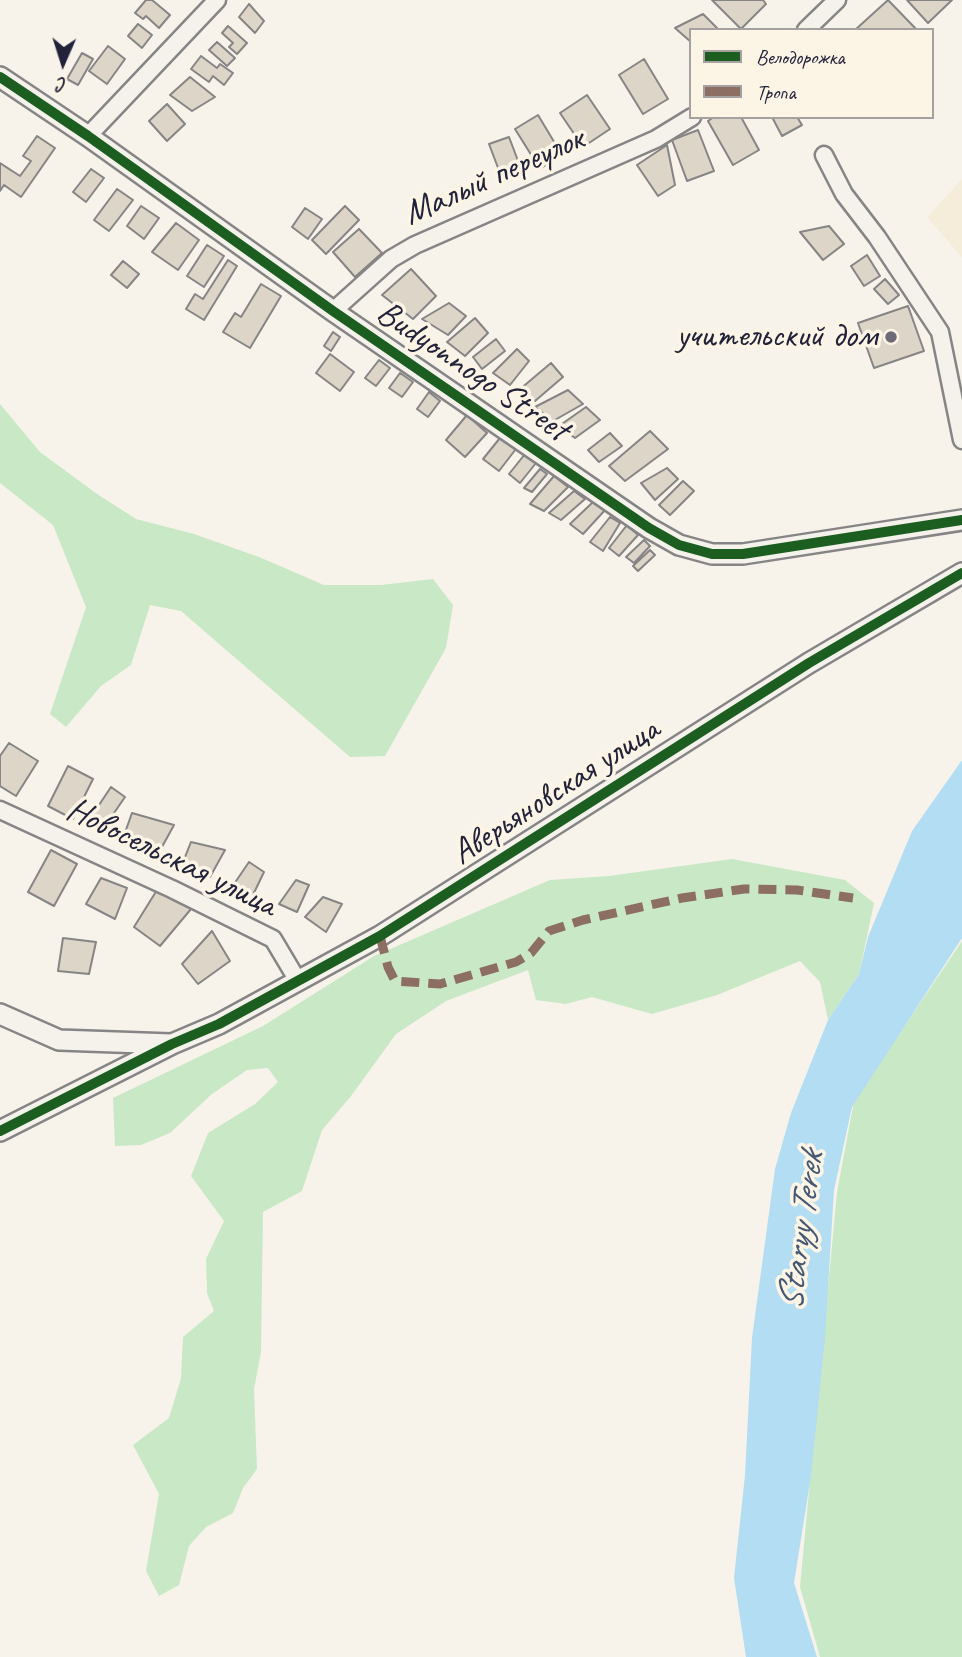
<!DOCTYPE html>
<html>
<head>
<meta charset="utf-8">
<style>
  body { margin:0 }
  #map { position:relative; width:962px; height:1657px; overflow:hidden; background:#f7f3ea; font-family:Caveat,sans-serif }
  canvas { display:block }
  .legend { position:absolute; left:689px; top:28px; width:245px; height:91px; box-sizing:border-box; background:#fcf5e5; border:2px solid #a5a1a1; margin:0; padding:9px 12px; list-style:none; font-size:21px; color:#22223b }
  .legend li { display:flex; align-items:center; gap:14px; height:35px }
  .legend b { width:35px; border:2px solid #a5a1a1 }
  .north { position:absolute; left:28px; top:28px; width:70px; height:70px; -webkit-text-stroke:5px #fcf5e5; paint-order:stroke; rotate:183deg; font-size:19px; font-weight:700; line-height:28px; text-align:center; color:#22223b }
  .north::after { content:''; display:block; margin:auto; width:24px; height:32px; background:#22223b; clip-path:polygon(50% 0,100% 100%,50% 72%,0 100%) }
</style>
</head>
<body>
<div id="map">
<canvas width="962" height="1657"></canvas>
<ul class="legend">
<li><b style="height:9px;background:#1b5e20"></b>Велодорожка</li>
<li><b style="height:9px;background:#8d6e63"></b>Тропа</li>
</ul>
<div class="north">С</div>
</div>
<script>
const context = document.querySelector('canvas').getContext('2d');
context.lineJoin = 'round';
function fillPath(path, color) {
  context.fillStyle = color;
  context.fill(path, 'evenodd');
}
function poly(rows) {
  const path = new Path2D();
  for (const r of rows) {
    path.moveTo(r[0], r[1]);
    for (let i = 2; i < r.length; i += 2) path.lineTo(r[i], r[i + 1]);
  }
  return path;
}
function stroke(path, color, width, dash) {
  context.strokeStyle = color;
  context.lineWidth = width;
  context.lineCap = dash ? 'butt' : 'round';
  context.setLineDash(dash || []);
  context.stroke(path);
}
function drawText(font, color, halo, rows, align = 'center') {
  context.font = font + ' Caveat,sans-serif';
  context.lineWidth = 7;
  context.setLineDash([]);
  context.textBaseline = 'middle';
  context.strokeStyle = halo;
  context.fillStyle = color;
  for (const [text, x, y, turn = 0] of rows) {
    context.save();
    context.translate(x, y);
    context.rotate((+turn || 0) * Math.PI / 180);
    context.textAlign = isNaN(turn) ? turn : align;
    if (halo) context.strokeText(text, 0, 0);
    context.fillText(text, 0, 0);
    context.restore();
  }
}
fillPath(poly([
  [962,179,962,257,927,217]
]), '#f5ecda');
fillPath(poly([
  [0,404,40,452,97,494,136,519,194,534,259,557,324,585,381,585,433,579,453,605,446,648,385,756,350,757,181,611,150,605,131,665,101,686,66,727,50,714,86,607,53,525,0,483],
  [732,859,845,880,874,903,859,974,828,1020,820,982,800,961,717,995,652,1014,592,997,566,1004,536,1000,528,970,446,1001,396,1034,351,1096,322,1130,302,1191,263,1212,261,1352,254,1389,257,1469,243,1488,233,1513,206,1527,189,1546,179,1585,159,1596,146,1571,159,1494,133,1445,169,1418,181,1378,183,1337,214,1311,207,1293,206,1259,224,1221,191,1176,208,1133,255,1104,278,1082,268,1068,247,1070,212,1094,170,1133,141,1145,115,1146,113,1098,263,1026,374,956,550,880,609,876],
  [962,941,962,1657,820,1657,800,1587,837,1192,854,1101]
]), '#c9e8c5');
fillPath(poly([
  [962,760,962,938,852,1107,834,1190,825,1337,811,1476,794,1583,817,1657,746,1657,734,1578,745,1475,752,1338,775,1169,791,1113,828,1020,859,974,868,937,912,831]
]), '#b2ddf2');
const building = poly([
  [146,0,152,0,170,15,159,28,146,16,143,19,135,13,146,0],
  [712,0,763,0,766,4,741,29,712,0],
  [888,0,917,30,855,30,888,0],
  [907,0,952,0,928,23,907,0],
  [249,4,264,21,255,33,239,17,249,4],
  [703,14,719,30,691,30,691,42,675,28,703,14],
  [138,24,152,35,142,48,128,36,138,24],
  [228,26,247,43,237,54,229,47,233,43,222,33,228,26],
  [217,42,235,58,227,66,209,50,217,42],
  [108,46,125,59,107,84,89,71,108,46],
  [82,53,93,59,78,85,67,79,82,53],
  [201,56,217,68,220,64,233,73,224,85,213,76,209,82,191,69,201,56],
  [644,59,668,99,643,114,619,75,644,59],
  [190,77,215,97,192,111,170,95,190,77],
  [587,95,610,129,583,147,560,113,587,95],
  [167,104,185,124,167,141,149,121,167,104],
  [538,115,562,155,540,169,515,129,538,115],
  [714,117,741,117,759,150,733,165,708,121,714,117],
  [772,117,797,117,802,125,782,136,772,117],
  [698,130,714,171,687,181,672,140,698,130],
  [37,136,55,148,21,197,4,185,0,191,0,163,20,176,31,161,23,156,37,136],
  [509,137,523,174,503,181,489,144,509,137],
  [667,145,675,185,658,196,637,165,667,145],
  [91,169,104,178,86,202,73,192,91,169],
  [117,189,133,200,109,231,94,220,117,189],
  [141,206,159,218,144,239,127,226,141,206],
  [345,206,359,220,326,254,312,240,345,206],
  [305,208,322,219,308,239,292,227,305,208],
  [176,223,199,240,178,270,152,252,176,223],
  [829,226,844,244,823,260,800,232,829,226],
  [359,229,382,253,355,277,333,252,359,229],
  [207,245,224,256,204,287,187,276,207,245],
  [867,255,880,276,864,286,851,266,867,255],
  [228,260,237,266,204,320,186,309,195,294,203,299,228,260],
  [123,261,139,274,127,288,111,275,123,261],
  [411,269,436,296,413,319,382,295,411,269],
  [885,279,899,295,888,304,874,289,885,279],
  [261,284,281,296,250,348,223,332,235,313,241,317,261,284],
  [449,303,466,316,448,335,422,319,449,303],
  [908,306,924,351,874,368,858,323,908,306],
  [475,318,488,333,465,356,447,342,475,318],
  [333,332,340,337,331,351,324,346,333,332],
  [496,339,505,351,482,369,473,357,496,339],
  [517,349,529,361,510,385,493,373,517,349],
  [330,354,354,372,340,391,316,373,330,354],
  [379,360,390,368,376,386,365,378,379,360],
  [551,363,563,377,535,401,519,390,551,363],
  [400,373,413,382,402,397,389,388,400,373],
  [568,390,583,404,553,421,535,407,568,390],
  [429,392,440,401,428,417,417,409,429,392],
  [586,407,600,420,575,438,559,426,586,407],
  [467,415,487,433,465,457,446,440,467,415],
  [650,431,668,449,625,481,609,466,650,431],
  [504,433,519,445,499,471,483,459,504,433],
  [610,433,622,446,599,462,588,450,610,433],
  [525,454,536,463,520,483,509,474,525,454],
  [667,468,678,479,655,500,641,483,667,468],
  [540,469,547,474,532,492,524,488,540,469],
  [554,476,568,487,544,511,530,504,554,476],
  [683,481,694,491,670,515,659,505,683,481],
  [574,491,585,499,561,520,549,513,574,491],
  [593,502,606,509,583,534,570,524,593,502],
  [610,517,620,523,603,551,590,542,610,517],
  [627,525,638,535,619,556,609,548,627,525],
  [644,540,650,546,634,563,626,557,644,540],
  [650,550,655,555,638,571,633,566,650,550],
  [9,743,38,761,16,796,0,786,0,756,9,743],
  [68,766,93,779,73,819,48,806,68,766],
  [111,787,125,797,101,832,87,823,111,787],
  [132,813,174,825,157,856,122,841,132,813],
  [191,842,225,850,210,877,181,867,191,842],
  [51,850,77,864,54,906,28,892,51,850],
  [249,862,264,872,251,899,232,887,249,862],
  [101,878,127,888,115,919,86,904,101,878],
  [296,880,309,885,297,912,279,904,296,880],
  [157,890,191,909,160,946,134,927,157,890],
  [323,897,342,904,326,932,305,917,323,897],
  [212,931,230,961,198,984,182,964,212,931],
  [63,938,96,942,89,974,58,971,63,938]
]);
fillPath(building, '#ddd6c8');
stroke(building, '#868485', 2);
const minor = poly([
  [806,30,837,0],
  [88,136,217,0],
  [824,155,844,194,877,237,940,332,962,440],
  [333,311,391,259,415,245,656,139,692,117],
  [0,810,172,889,273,939,298,981]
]);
const tertiary = poly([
  [0,77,88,136,333,311,649,528,679,545,712,554,743,554,962,520],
  [0,1014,59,1040,171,1044],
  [0,1131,172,1044,219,1024,380,936,809,663,962,573]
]);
stroke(minor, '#868485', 21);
stroke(tertiary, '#868485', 24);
stroke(minor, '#f5f2ec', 16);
stroke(tertiary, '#f5f2ec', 19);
stroke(poly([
  [380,936,388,967,395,981,440,984,516,962,531,953,549,931,583,920,682,898,744,889,797,890,853,898]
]), '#8d6e63', 9, [18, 9]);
stroke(poly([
  [0,77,88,136,333,311,649,528,679,545,712,554,743,554,962,520],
  [0,1131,172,1044,219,1024,380,936,809,663,962,573]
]), '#1b5e20', 10);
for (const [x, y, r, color] of [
  [891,337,7,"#6d6b78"]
]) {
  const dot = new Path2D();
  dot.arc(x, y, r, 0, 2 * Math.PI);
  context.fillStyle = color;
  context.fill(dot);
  stroke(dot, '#fcf5e5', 2.5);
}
drawText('35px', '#22223b', '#fcf5e5', [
  ["Малый переулок",494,177,-24],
  ["Budyonnogo Street",472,372,34],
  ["Аверьяновская улица",556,792,-33],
  ["Новосельская улица",171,858,26]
]);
drawText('35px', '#22223b', '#fcf5e5', [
  ["учительский дом",877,337]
], 'right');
drawText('italic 37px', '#445773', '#fcf5e5', [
  ["Staryy Terek",802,1231,-82]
]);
</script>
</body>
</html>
